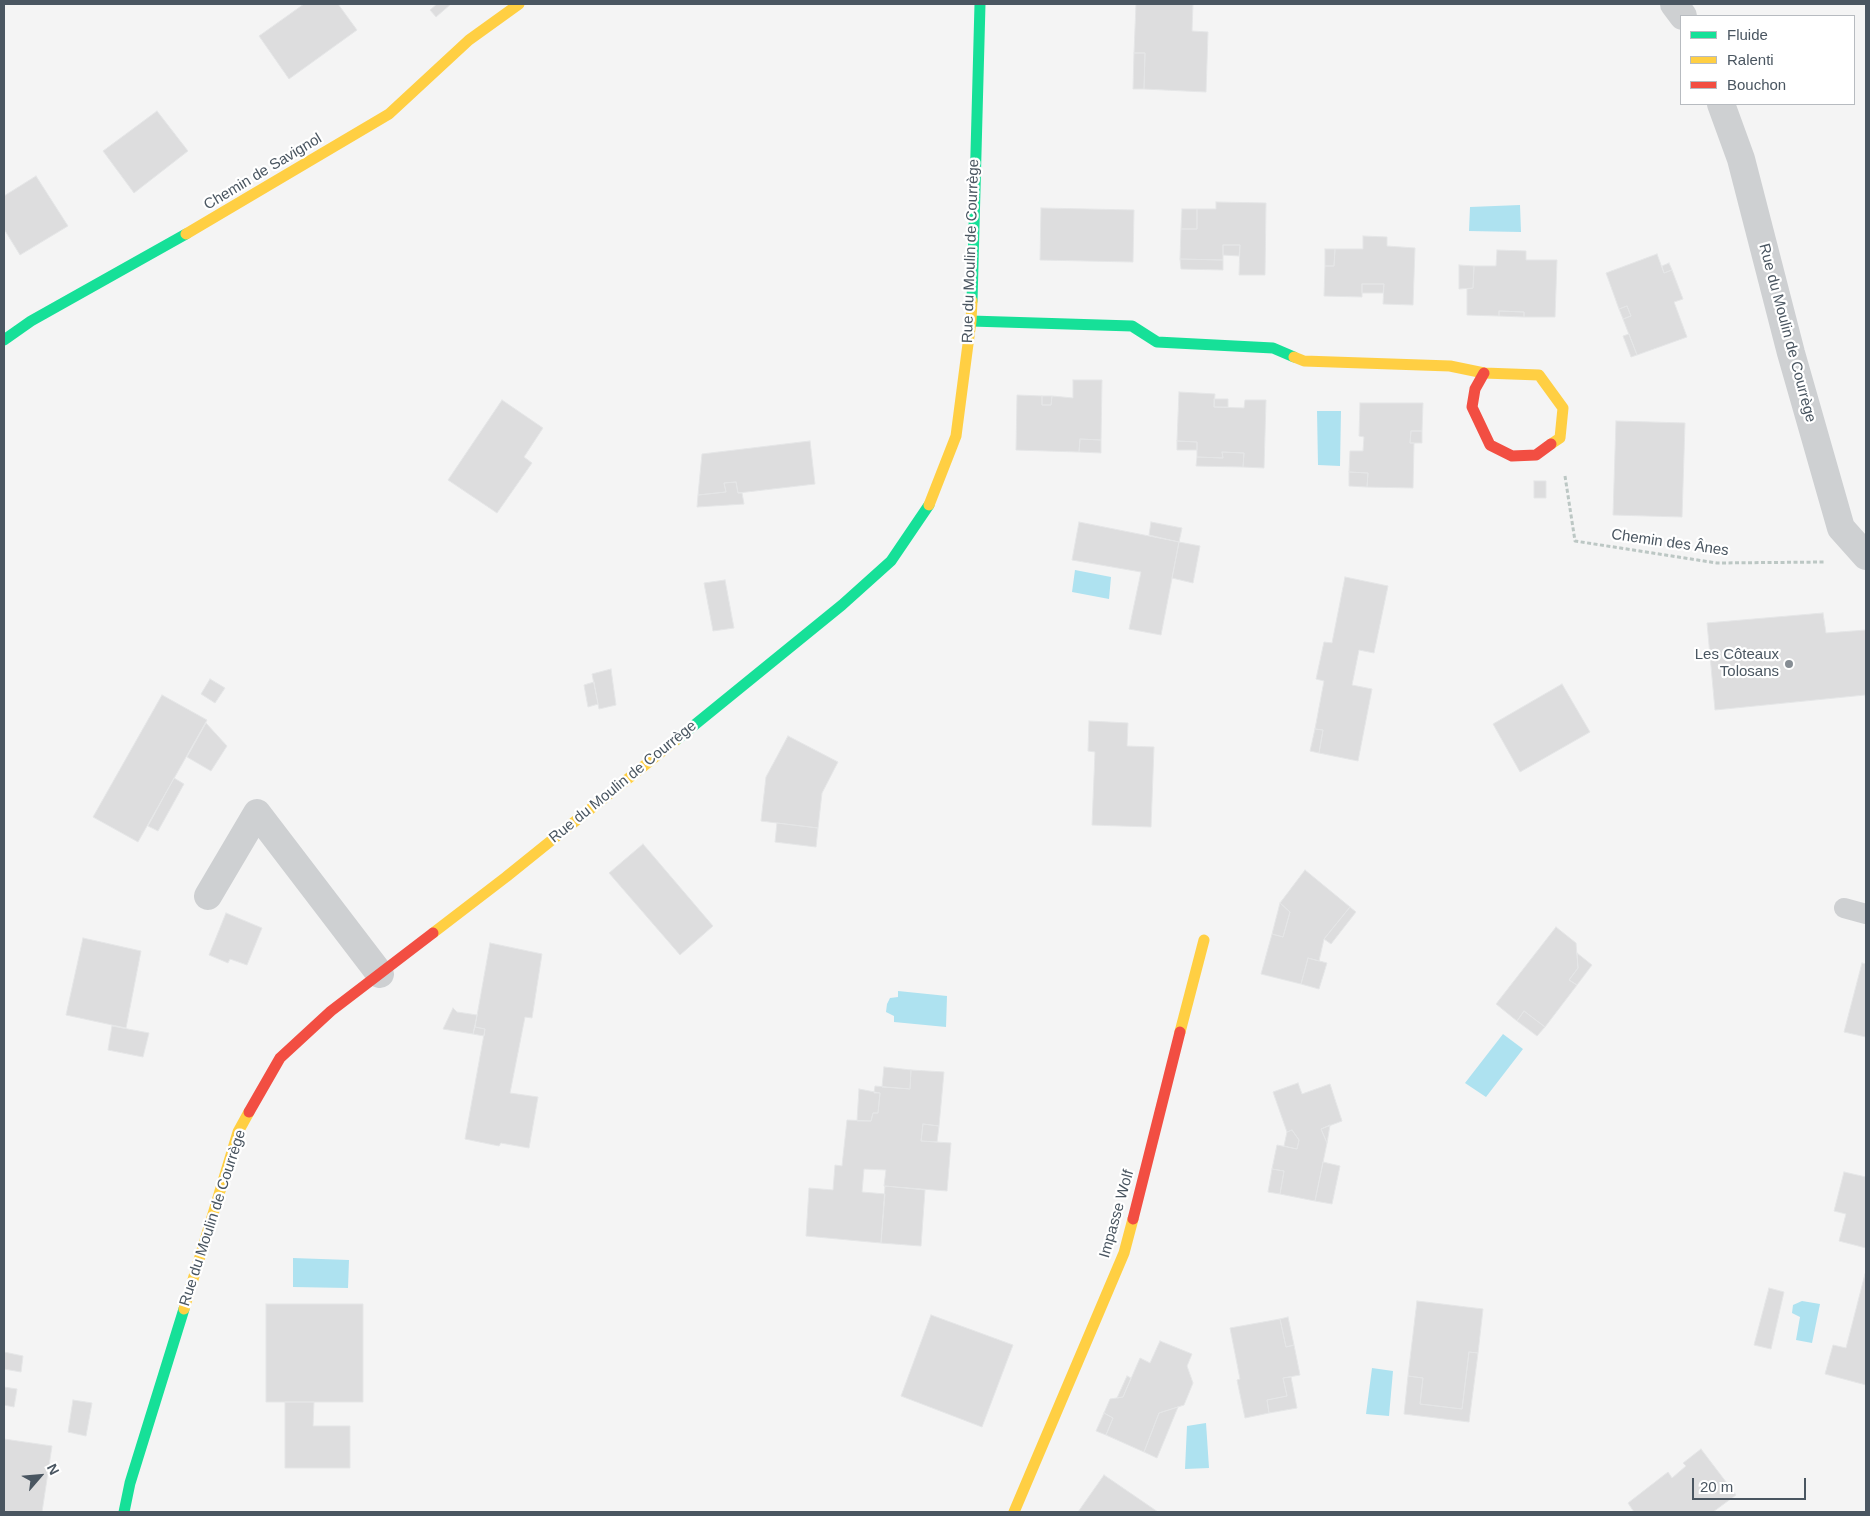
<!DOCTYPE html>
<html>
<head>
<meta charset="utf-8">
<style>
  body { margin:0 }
  #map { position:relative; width:1870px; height:1516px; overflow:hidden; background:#f4f4f4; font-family:Helvetica,sans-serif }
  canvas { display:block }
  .frame { position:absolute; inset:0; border:5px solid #4a5661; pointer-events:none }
  .legend { position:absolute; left:1680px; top:15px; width:175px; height:90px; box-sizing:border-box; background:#fff; border:1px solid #b7bbc0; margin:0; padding:6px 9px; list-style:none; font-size:15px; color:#4a5661 }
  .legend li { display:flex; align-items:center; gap:10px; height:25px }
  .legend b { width:25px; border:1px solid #b7bbc0 }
  .north { position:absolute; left:15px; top:1451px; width:50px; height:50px; -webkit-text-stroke:4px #fff; paint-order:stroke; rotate:63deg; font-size:14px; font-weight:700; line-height:20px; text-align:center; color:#4a5661 }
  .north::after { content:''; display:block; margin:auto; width:18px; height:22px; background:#4a5661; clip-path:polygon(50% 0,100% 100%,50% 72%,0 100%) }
  .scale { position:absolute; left:1692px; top:1478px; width:114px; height:22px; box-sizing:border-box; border:2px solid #4a5661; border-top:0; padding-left:6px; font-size:15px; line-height:18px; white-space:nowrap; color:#4a5661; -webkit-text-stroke:4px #fff; paint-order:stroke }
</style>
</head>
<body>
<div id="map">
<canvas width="1870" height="1516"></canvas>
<div class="frame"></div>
<ul class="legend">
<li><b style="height:6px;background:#16e098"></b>Fluide</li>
<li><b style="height:6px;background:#ffcf43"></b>Ralenti</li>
<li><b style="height:6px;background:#f24e42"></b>Bouchon</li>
</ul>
<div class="north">N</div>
<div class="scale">20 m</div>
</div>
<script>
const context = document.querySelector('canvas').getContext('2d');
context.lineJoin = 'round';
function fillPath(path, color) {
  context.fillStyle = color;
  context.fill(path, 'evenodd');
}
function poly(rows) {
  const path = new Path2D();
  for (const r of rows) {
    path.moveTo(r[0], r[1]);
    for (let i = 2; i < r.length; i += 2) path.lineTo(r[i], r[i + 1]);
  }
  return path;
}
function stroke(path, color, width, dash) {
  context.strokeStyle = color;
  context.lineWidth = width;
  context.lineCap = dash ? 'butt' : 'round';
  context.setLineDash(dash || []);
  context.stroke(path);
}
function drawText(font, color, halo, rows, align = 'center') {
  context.font = font + ' Helvetica,sans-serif';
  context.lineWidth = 4.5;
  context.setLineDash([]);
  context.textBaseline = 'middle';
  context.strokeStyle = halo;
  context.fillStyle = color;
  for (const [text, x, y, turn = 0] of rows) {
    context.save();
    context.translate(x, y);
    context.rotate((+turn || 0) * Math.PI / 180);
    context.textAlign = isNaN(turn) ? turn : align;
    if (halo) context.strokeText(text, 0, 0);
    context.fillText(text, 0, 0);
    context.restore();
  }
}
fillPath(poly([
  [1520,205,1521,232,1469,231,1470,207],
  [1317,411,1341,411,1340,466,1318,465],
  [1075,570,1111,577,1109,599,1072,592],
  [898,991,947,996,946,1027,894,1022,894,1016,886,1012,887,1004,890,998,898,997],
  [1503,1034,1523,1049,1486,1097,1465,1083],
  [293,1258,349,1260,348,1288,293,1287],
  [1802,1301,1820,1304,1812,1343,1796,1340,1800,1317,1792,1313,1793,1305],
  [1372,1368,1393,1371,1389,1416,1366,1414],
  [1206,1423,1209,1468,1185,1469,1187,1426]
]), '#aee2f0');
const building = poly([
  [304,4,338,4,357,30,289,79,259,36,304,4],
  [437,4,451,4,436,17,430,10,437,4],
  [1136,4,1193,4,1192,31,1208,32,1206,92,1144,89,1145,53,1134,53,1136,4],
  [1134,53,1145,53,1144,89,1133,89,1134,53],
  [157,111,188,151,134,193,103,151,157,111],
  [36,176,68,226,20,255,4,229,4,196,36,176],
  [1216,202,1266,203,1265,275,1239,275,1240,245,1223,245,1223,260,1180,259,1181,229,1197,229,1197,209,1216,209,1216,202],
  [1041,208,1134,210,1133,262,1040,260,1041,208],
  [1182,209,1197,209,1197,229,1181,229,1182,209],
  [1363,236,1387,237,1387,246,1415,248,1413,305,1383,304,1384,284,1362,284,1362,297,1324,296,1325,266,1334,266,1335,249,1363,249,1363,236],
  [1223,245,1240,245,1239,256,1223,255,1223,245],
  [1325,249,1335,249,1334,266,1325,266,1325,249],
  [1497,250,1526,251,1526,260,1557,260,1555,317,1524,317,1524,312,1499,311,1499,316,1467,315,1467,289,1473,288,1474,266,1496,266,1497,250],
  [1657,254,1664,273,1672,270,1683,299,1674,302,1687,337,1637,355,1623,319,1631,316,1627,306,1619,309,1606,273,1657,254],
  [1180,259,1223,260,1223,270,1181,269,1180,259],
  [1669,263,1672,270,1664,273,1662,266,1669,263],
  [1459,265,1474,266,1473,288,1459,289,1459,265],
  [1362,284,1384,284,1383,293,1362,293,1362,284],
  [1627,306,1631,316,1623,319,1619,309,1627,306],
  [1499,311,1524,312,1524,317,1499,316,1499,311],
  [1629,334,1637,355,1631,357,1623,336,1629,334],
  [1073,380,1102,380,1101,440,1080,439,1079,452,1016,450,1017,395,1042,396,1042,405,1051,405,1052,396,1073,398,1073,380],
  [1179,392,1215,394,1214,407,1244,408,1245,400,1266,400,1264,468,1243,467,1244,453,1222,452,1223,458,1197,457,1197,442,1177,441,1179,392],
  [1042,396,1052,396,1051,405,1042,405,1042,396],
  [1214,399,1228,399,1228,407,1214,407,1214,399],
  [502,400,543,428,524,457,532,463,497,513,448,480,502,400],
  [1360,403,1423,403,1422,431,1411,431,1410,443,1414,443,1413,488,1367,487,1368,473,1349,472,1350,451,1363,451,1364,437,1359,436,1360,403],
  [1616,421,1685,423,1682,517,1613,515,1616,421],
  [1411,431,1422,431,1422,443,1410,443,1411,431],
  [1080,439,1101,440,1101,453,1079,452,1080,439],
  [810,441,815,484,738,493,736,482,724,483,726,492,698,495,702,454,810,441],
  [1177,441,1197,442,1197,450,1177,450,1177,441],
  [1222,452,1244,453,1243,467,1196,466,1197,457,1223,458,1222,452],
  [1349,472,1368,473,1367,487,1349,486,1349,472],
  [1534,481,1546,481,1546,498,1534,498,1534,481],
  [736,482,738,493,742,493,744,504,697,507,698,495,726,492,724,483,736,482],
  [1079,522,1179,542,1161,635,1129,629,1141,572,1072,560,1079,522],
  [1151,522,1182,528,1179,542,1149,535,1151,522],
  [1179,542,1200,546,1193,583,1172,578,1179,542],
  [1345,577,1388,586,1374,653,1359,650,1352,685,1372,689,1358,761,1319,753,1323,730,1315,729,1324,681,1316,679,1324,642,1332,643,1345,577],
  [725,580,734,628,713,631,704,583,725,580],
  [1823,613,1826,633,1866,630,1866,703,1865,695,1715,710,1707,623,1823,613],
  [611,669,616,705,599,709,592,674,611,669],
  [210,679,225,688,215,703,201,694,210,679],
  [594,682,598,704,588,707,584,685,594,682],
  [1562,684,1590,732,1520,772,1493,724,1562,684],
  [162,695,207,720,138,842,93,817,162,695],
  [1089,721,1128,723,1127,746,1154,747,1151,827,1092,825,1095,752,1088,751,1089,721],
  [206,723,227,746,211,771,187,757,206,723],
  [1315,729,1323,730,1319,753,1310,751,1315,729],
  [788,736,838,762,822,793,818,828,761,821,766,777,788,736],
  [174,778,184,784,158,831,148,826,174,778],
  [777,823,818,828,816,847,775,842,777,823],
  [643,844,713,926,680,955,609,873,643,844],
  [1305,870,1350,907,1324,939,1319,961,1308,958,1301,984,1261,974,1272,934,1283,937,1290,912,1280,903,1305,870],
  [1280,903,1290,912,1283,937,1272,934,1280,903],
  [1350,907,1356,912,1331,944,1324,939,1350,907],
  [226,913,262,928,247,965,230,959,228,963,209,955,226,913],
  [1556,927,1576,943,1578,968,1569,980,1577,985,1545,1027,1524,1011,1517,1021,1496,1004,1556,927],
  [83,938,141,951,126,1028,66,1015,83,938],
  [490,943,542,954,532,1018,525,1017,510,1093,538,1097,529,1148,501,1143,499,1146,465,1139,485,1029,475,1027,490,943],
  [1577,953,1592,965,1577,985,1569,980,1578,968,1577,953],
  [1308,958,1327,963,1319,989,1301,984,1308,958],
  [1862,963,1866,964,1866,1037,1844,1032,1862,963],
  [453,1008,457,1012,477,1015,473,1034,443,1029,453,1008],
  [1524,1011,1545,1027,1537,1036,1517,1021,1524,1011],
  [112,1026,149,1033,143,1057,108,1050,112,1026],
  [475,1027,485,1029,484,1036,473,1034,475,1027],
  [884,1067,911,1070,910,1089,882,1087,884,1067],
  [911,1070,944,1072,939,1126,923,1124,921,1141,951,1143,947,1191,884,1186,886,1170,864,1169,862,1192,885,1194,881,1243,806,1236,809,1188,833,1190,835,1165,842,1166,847,1120,871,1121,873,1113,878,1113,880,1093,874,1093,875,1086,910,1089,911,1070],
  [1298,1083,1302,1094,1330,1084,1342,1121,1321,1129,1327,1143,1315,1201,1280,1194,1284,1171,1272,1169,1277,1145,1297,1149,1299,1140,1292,1130,1287,1132,1273,1092,1298,1083],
  [859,1089,880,1093,878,1113,873,1113,871,1121,857,1121,859,1089],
  [923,1124,939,1126,937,1142,921,1141,923,1124],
  [1330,1125,1327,1143,1321,1129,1330,1125],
  [1292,1130,1299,1140,1297,1149,1284,1146,1287,1132,1292,1130],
  [1323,1162,1340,1166,1332,1204,1315,1201,1323,1162],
  [1272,1169,1284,1171,1280,1194,1268,1192,1272,1169],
  [1844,1172,1866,1177,1866,1248,1839,1241,1846,1214,1834,1211,1844,1172],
  [885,1186,925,1190,921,1246,881,1243,885,1186],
  [1865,1274,1866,1274,1866,1385,1825,1374,1833,1345,1846,1348,1865,1274],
  [1769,1288,1784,1292,1771,1349,1754,1345,1769,1288],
  [1417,1301,1483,1309,1478,1353,1469,1352,1462,1409,1420,1404,1423,1378,1408,1376,1417,1301],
  [266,1304,363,1304,363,1402,266,1402,266,1304],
  [931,1315,1013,1345,982,1427,901,1396,931,1315],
  [1288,1317,1294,1345,1286,1347,1280,1319,1288,1317],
  [1280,1319,1286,1347,1294,1345,1300,1375,1283,1378,1287,1396,1267,1400,1269,1413,1245,1418,1237,1380,1240,1379,1230,1328,1280,1319],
  [1160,1341,1192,1354,1187,1366,1193,1383,1184,1405,1159,1413,1144,1452,1106,1435,1113,1418,1104,1413,1110,1399,1123,1397,1140,1358,1150,1363,1160,1341],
  [4,1352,23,1356,21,1372,4,1369,4,1352],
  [1469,1352,1478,1353,1469,1422,1404,1414,1408,1376,1423,1378,1420,1404,1462,1409,1469,1352],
  [1127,1376,1131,1378,1123,1397,1117,1398,1127,1376],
  [1291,1377,1297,1408,1269,1413,1267,1400,1287,1396,1283,1378,1291,1377],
  [4,1387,17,1389,14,1407,4,1405,4,1387],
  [73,1400,92,1403,86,1436,68,1432,73,1400],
  [285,1402,314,1402,313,1426,350,1426,350,1468,285,1468,285,1402],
  [1178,1407,1157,1458,1144,1452,1159,1413,1178,1407],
  [1104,1413,1113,1418,1106,1435,1096,1431,1104,1413],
  [4,1439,52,1446,42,1512,4,1512,4,1439],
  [1701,1449,1736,1495,1713,1512,1634,1512,1628,1503,1668,1472,1672,1478,1686,1466,1683,1463,1701,1449],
  [1104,1475,1158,1512,1078,1512,1104,1475]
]);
fillPath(building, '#ddddde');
stroke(building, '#e5e6e7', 1);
stroke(poly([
  [1565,476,1575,541,1717,563,1826,562]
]), '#bcc7c4', 3, [4, 2.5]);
stroke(poly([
  [1844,908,1866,914]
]), '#ced0d2', 20);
stroke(poly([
  [1674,4,1683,16],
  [1721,104,1741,159,1791,353,1841,528,1866,556],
  [208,896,257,813,380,974]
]), '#ced0d2', 28);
stroke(poly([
  [972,301,980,4],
  [971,321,1132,326,1157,342,1273,348,1294,357],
  [4,340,31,321,186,234],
  [676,740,842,605,891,561,929,505],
  [124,1512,130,1483,184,1309]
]), '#16e098', 11);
stroke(poly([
  [186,234,389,114,469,40,519,4],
  [1294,357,1304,361,1450,366,1484,373,1539,375,1563,408,1560,438,1551,444],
  [929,505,956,436,971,321,972,301],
  [433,933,506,877,676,740],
  [1180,1032,1204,940],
  [184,1309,238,1132,249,1112],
  [1014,1512,1124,1253,1133,1219]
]), '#ffcf43', 11);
stroke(poly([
  [1484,373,1475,389,1472,407,1490,445,1512,456,1536,455,1551,444],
  [249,1112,280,1058,331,1011,433,933],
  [1133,1219,1180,1032]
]), '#f24e42', 11);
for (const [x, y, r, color] of [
  [1789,664,5,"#868d94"]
]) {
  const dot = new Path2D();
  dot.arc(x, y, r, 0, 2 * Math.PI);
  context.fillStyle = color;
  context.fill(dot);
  stroke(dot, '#fff', 2);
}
drawText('15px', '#4a5661', '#fff', [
  ["Chemin de Savignol",263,172,-31],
  ["Rue du Moulin de Courrège",971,251,-88],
  ["Rue du Moulin de Courrège",1787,333,75],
  ["Chemin des Ânes",1670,543,8],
  ["Rue du Moulin de Courrège",623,782,-39],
  ["Impasse Wolf",1117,1214,-74],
  ["Rue du Moulin de Courrège",213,1218,-72]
]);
drawText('15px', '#4a5661', '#fff', [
  ["Les Côteaux",1779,655],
  ["Tolosans",1779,672]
], 'right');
</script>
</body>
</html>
